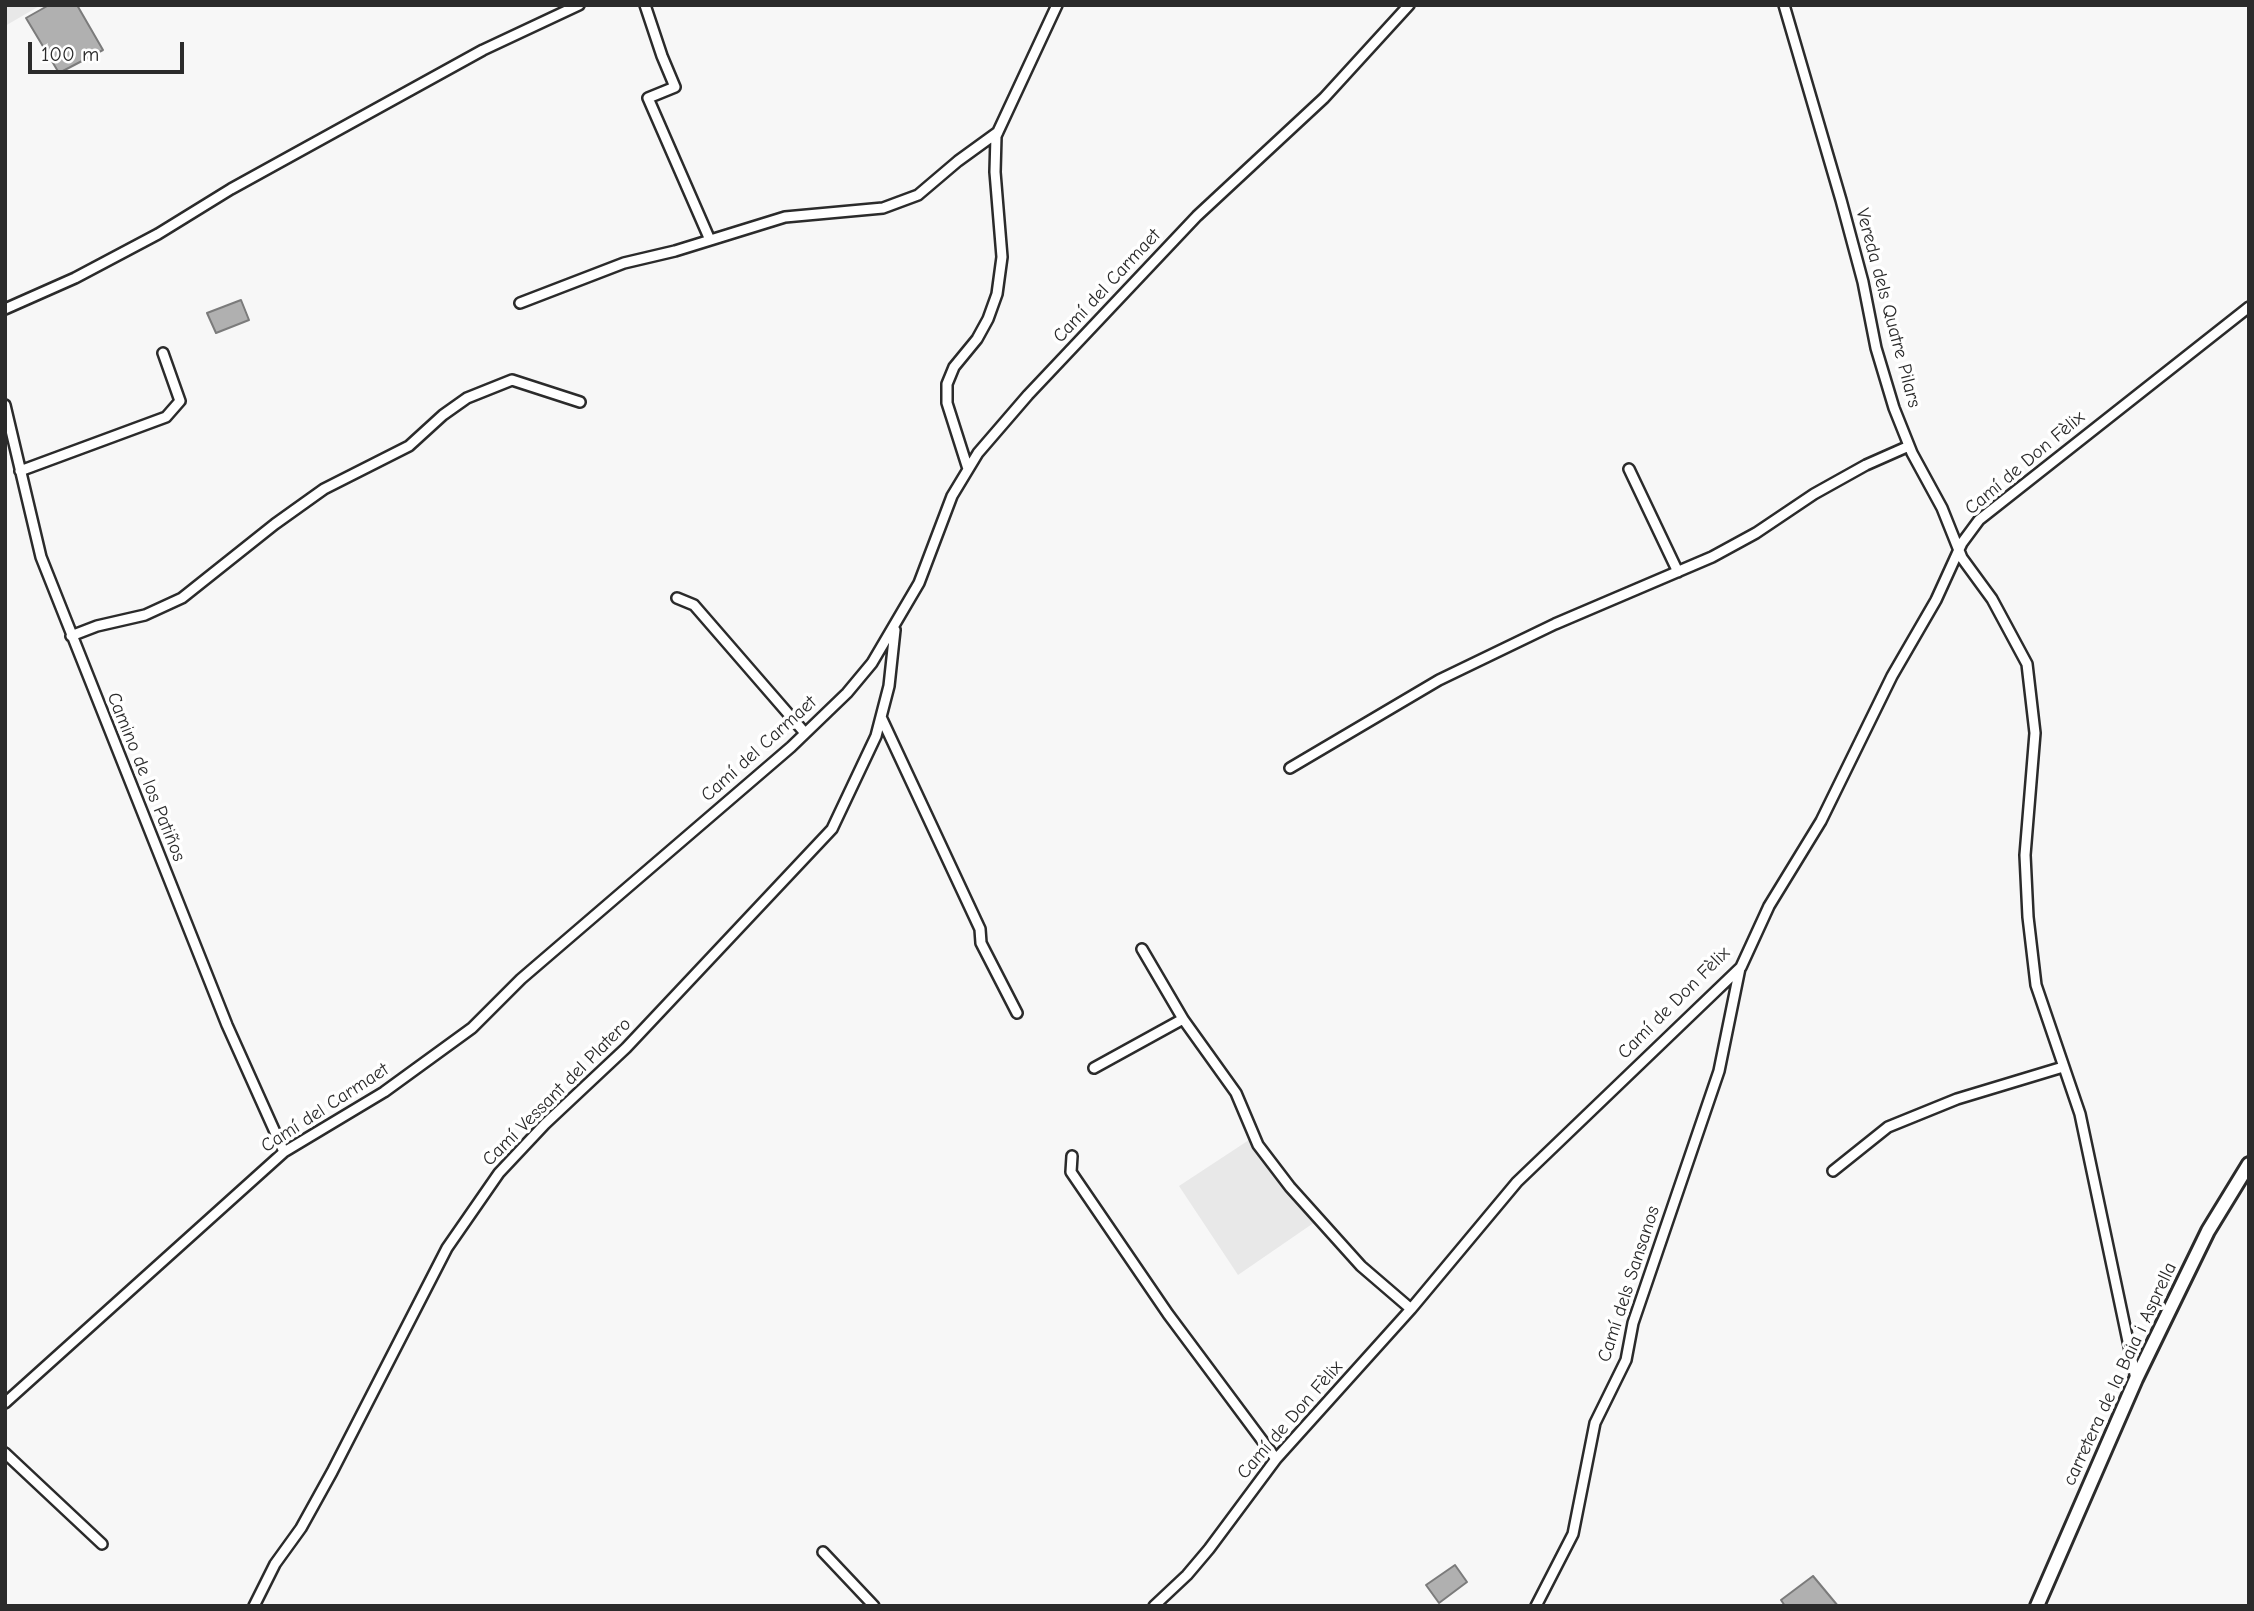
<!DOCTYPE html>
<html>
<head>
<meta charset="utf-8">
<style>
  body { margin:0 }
  #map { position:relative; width:2254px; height:1611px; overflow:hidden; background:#f7f7f7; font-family:"Comic Neue",sans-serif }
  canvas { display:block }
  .frame { position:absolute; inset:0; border:7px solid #2b2b2b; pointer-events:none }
  .scale { position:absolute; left:28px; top:42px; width:156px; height:32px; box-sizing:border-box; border:4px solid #2b2b2b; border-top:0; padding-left:9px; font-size:21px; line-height:24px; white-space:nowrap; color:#2b2b2b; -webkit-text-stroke:5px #fff; paint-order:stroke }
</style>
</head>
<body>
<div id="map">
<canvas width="2254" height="1611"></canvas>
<div class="frame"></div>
<div class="scale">100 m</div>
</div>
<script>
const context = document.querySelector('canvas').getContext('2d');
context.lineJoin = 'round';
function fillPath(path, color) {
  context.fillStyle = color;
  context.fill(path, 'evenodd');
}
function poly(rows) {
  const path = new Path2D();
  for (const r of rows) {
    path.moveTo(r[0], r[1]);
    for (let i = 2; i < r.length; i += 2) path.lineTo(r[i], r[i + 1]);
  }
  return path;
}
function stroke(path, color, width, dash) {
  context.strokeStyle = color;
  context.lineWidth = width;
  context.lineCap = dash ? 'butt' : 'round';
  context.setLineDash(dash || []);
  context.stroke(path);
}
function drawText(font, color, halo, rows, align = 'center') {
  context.font = font + ' "Comic Neue",sans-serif';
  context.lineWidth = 7;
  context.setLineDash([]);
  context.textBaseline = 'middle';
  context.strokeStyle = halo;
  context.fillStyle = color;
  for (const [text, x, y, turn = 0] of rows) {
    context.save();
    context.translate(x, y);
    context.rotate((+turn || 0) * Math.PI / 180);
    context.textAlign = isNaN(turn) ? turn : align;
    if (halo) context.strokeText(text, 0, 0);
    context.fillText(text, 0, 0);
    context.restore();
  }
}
fillPath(poly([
  [5,5,41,5,5,26],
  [1249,1140,1277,1180,1315,1222,1238,1275,1179,1186]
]), '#e8e8e8');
const water = poly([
  [49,5,77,5,103,50,59,73,26,18,49,5],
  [241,300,249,320,216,333,207,313,241,300],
  [1455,1565,1467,1582,1439,1603,1426,1585,1455,1565],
  [1813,1576,1838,1606,1785,1606,1781,1600,1813,1576]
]);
fillPath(water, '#b0b0b0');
stroke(water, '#7b7b7b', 2);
const street = poly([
  [645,5,662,56,675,87,648,98,710,240],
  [1784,5,1841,200,1863,282,1876,348,1894,408,1912,453,1942,508,1962,558,1992,599,2027,664,2035,733,2025,855,2028,917,2036,985,2080,1114,2136,1379],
  [520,303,624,263,675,251,785,217,883,208,918,195,958,161,998,132],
  [5,309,75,278,158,234,231,189,483,50,579,5],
  [5,405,41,557,227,1025,284,1152],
  [968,469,947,403,947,384,954,367,977,339,988,319,997,294,1002,257,995,172,996,136,1057,5],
  [1629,469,1678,572],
  [20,471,166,417,180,401,163,353],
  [677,598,694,605,805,733],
  [71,636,97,626,145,615,182,598,275,524,324,489,409,446,443,415,467,398,512,380,580,402],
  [881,717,980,929,981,943,1017,1013],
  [1290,768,1439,680,1555,624,1712,557,1756,533,1814,494,1866,465,1909,446],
  [1142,949,1183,1019,1236,1093,1258,1145,1290,1187,1361,1266,1411,1309],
  [1094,1068,1183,1019],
  [1072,1156,1071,1172,1168,1314,1276,1459],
  [1833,1171,1888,1127,1957,1099,2063,1067],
  [5,1403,284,1152,384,1092,472,1028,521,979,791,747,847,693,872,663,919,583,952,496,978,453,1028,395,1197,216,1324,98,1409,5],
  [5,1453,102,1544],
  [823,1552,874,1606],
  [254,1606,275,1564,301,1528,332,1472,447,1248,499,1173,545,1124,626,1048,832,829,876,736,889,686,895,630],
  [1154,1606,1187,1575,1209,1549,1276,1459,1411,1309,1517,1182,1741,967,1769,906,1821,821,1892,676,1936,600,1962,543,1979,520,2249,307],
  [1536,1606,1573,1534,1595,1423,1626,1360,1633,1323,1719,1071,1740,968]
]);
const secondary = poly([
  [2037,1606,2136,1379,2208,1231,2249,1164]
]);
stroke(street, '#2b2b2b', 14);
stroke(secondary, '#2b2b2b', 18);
stroke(street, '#fff', 9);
stroke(secondary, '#fff', 12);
drawText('19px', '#2b2b2b', '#fff', [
  ["Camí del Carmaet",1107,286,-47],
  ["Vereda dels Quatre Pilars",1888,308,75],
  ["Camí de Don Fèlix",2025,463,-40],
  ["Camí del Carmaet",759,749,-42],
  ["Camino de los Patiños",146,777,68],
  ["Camí de Don Fèlix",1674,1003,-45],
  ["Camí Vessant del Platero",557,1092,-45],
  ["Camí del Carmaet",325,1108,-33],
  ["Camí dels Sansanos",1629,1284,-72],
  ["carretera de la Baia i Asprella",2120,1374,-65],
  ["Camí de Don Fèlix",1290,1420,-49]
]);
</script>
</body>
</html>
